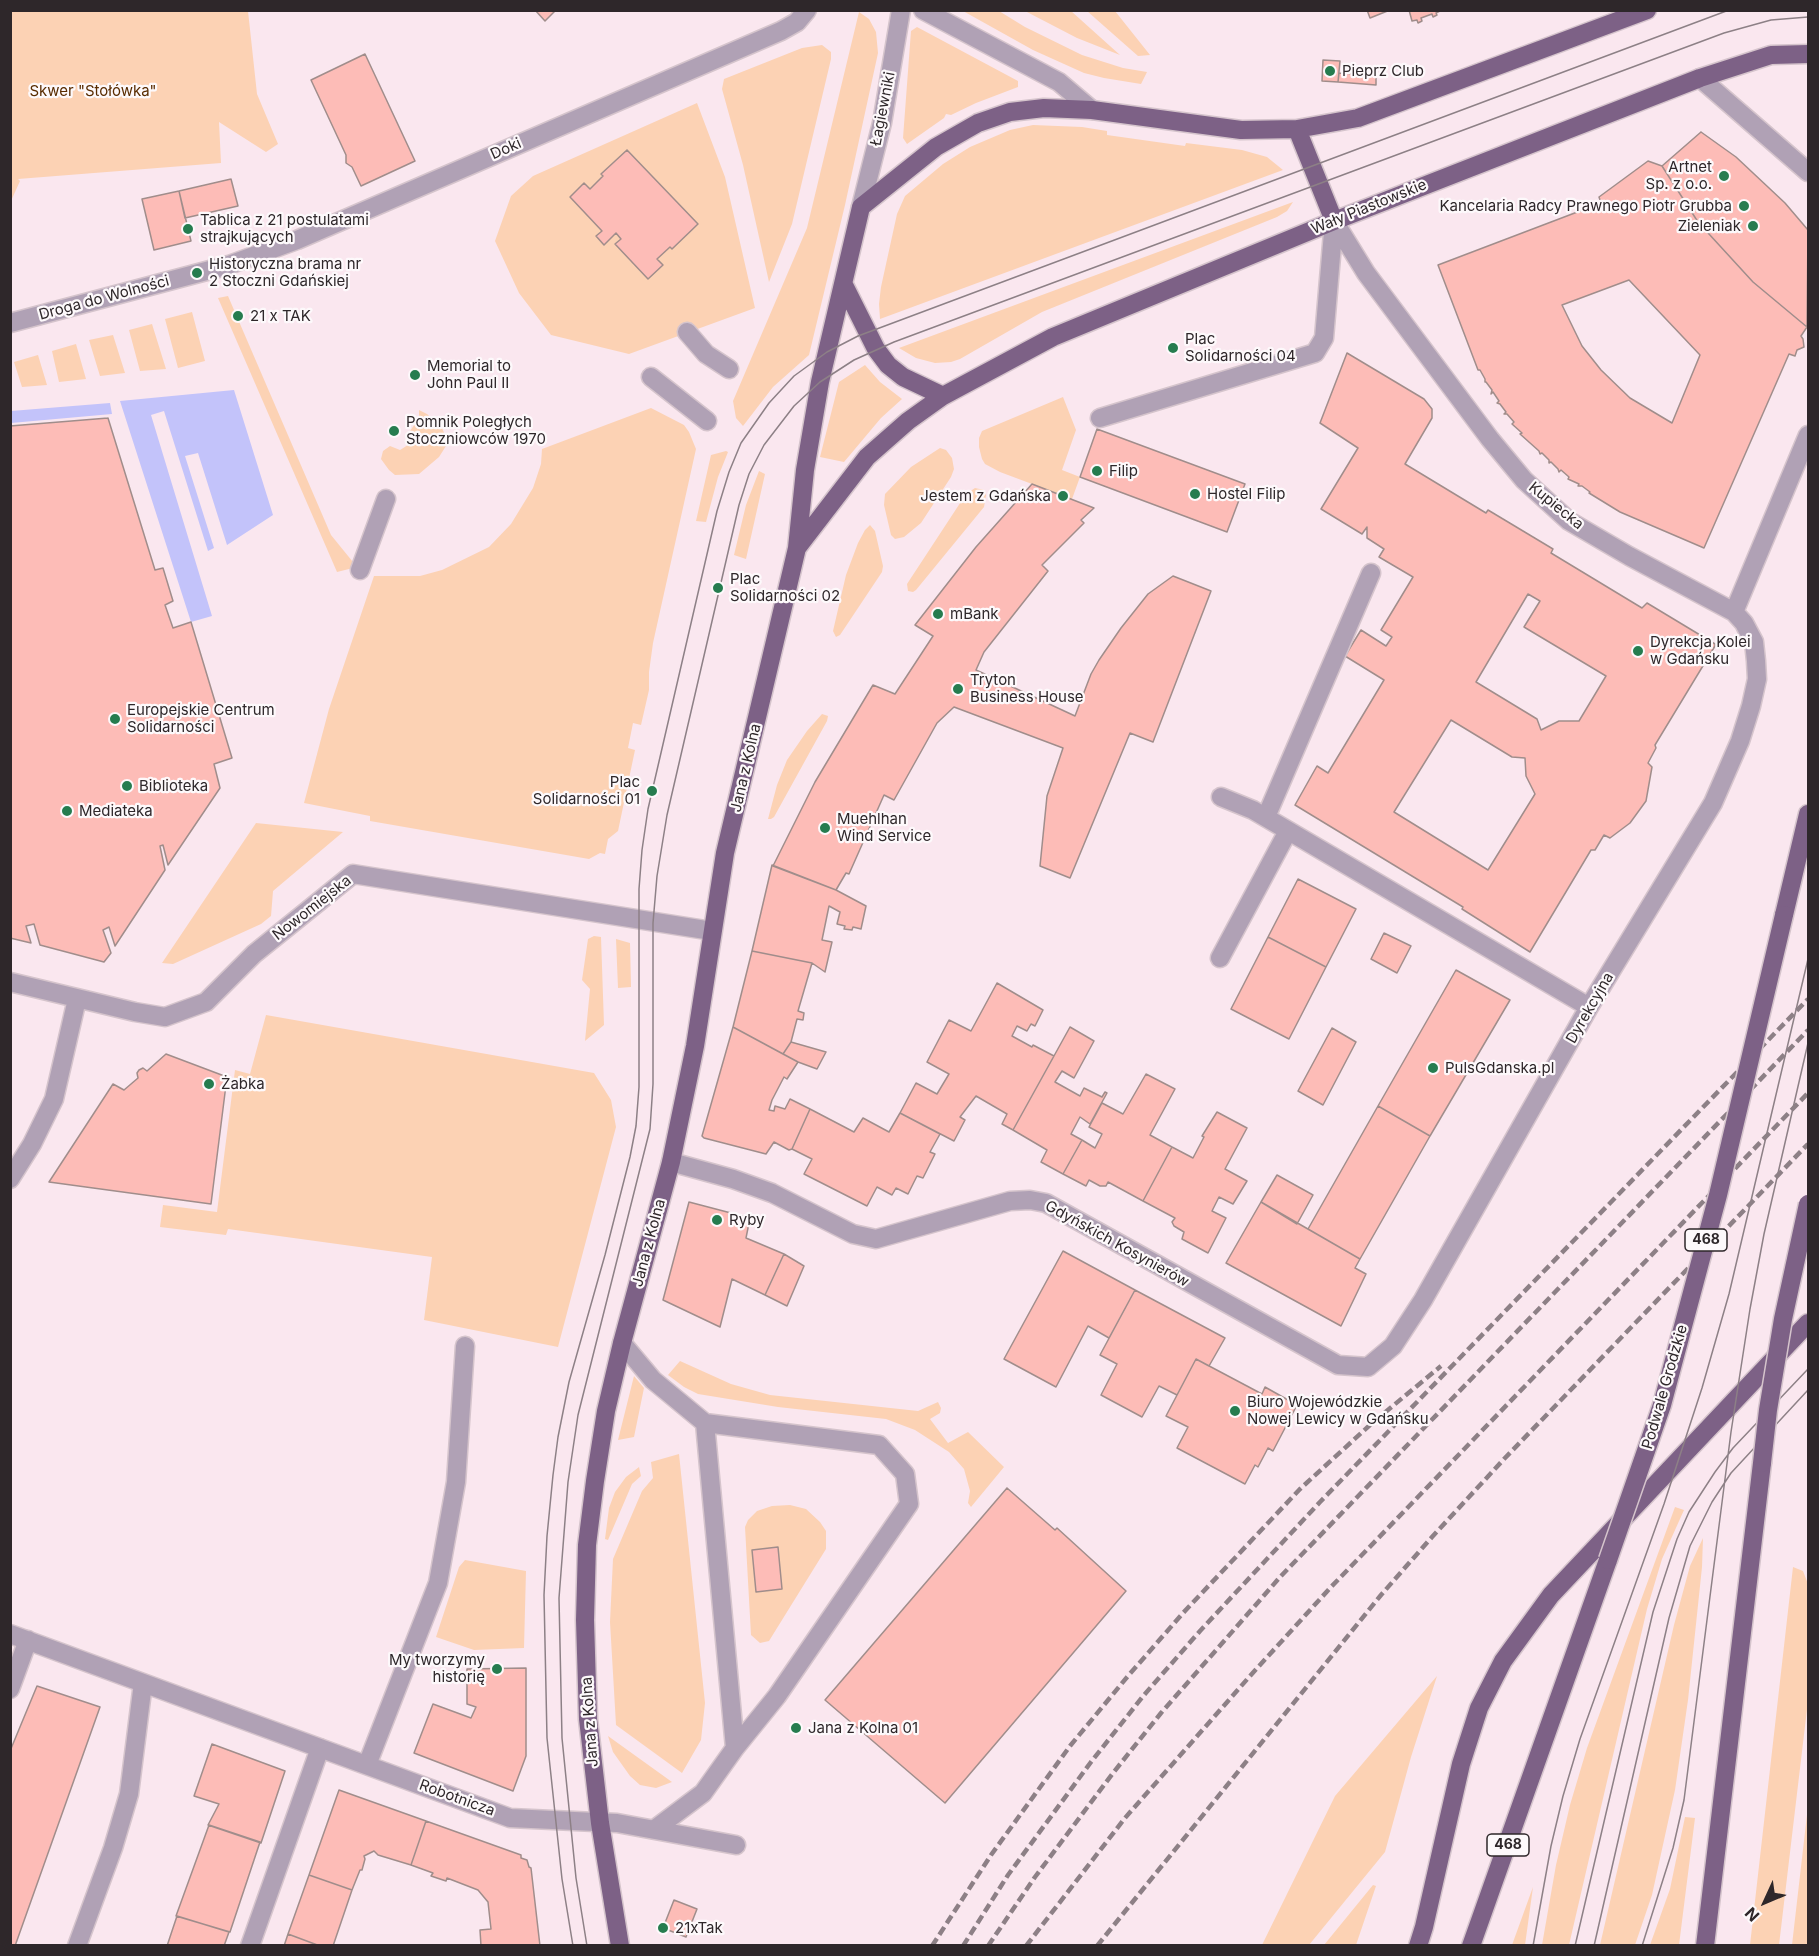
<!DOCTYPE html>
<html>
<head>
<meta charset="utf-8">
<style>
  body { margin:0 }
  #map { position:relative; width:1819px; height:1956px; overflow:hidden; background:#fae7ef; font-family:Inter,sans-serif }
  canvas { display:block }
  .frame { position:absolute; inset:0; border:12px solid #2e272a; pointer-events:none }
  .north { position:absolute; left:1735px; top:1872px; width:60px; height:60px; -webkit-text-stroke:4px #fdf9fb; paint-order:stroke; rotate:226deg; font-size:16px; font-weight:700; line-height:24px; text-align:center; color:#2e272a }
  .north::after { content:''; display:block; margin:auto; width:21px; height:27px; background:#2e272a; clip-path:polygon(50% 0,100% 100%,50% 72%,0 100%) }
</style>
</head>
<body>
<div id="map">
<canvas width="1819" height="1956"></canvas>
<div class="frame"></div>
<div class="north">N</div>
</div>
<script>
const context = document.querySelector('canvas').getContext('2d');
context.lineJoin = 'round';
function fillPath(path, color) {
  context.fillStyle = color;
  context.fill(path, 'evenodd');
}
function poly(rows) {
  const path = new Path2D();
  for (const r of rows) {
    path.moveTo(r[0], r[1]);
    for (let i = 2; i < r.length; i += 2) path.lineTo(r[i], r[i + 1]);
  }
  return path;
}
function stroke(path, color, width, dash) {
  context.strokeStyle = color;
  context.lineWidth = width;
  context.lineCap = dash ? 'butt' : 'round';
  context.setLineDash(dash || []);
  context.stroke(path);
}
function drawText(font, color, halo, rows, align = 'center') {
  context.font = font + ' Inter,sans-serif';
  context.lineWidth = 4.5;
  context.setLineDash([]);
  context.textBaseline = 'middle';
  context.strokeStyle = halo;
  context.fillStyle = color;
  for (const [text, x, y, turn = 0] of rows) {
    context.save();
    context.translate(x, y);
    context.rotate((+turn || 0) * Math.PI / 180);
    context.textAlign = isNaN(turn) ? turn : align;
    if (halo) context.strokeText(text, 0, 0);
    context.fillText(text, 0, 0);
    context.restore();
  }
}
fillPath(poly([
  [11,10,248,11,257,94,278,144,266,152,219,122,221,163,18,179,20,181,11,201],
  [963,11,999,11,1025,27,1082,55,1123,68,1147,72,1141,84,1104,78,1084,73,1033,50],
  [1025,11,1071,11,1120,55,1077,38],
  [1087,11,1115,11,1150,55,1138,56],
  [859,12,869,19,876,32,878,53,845,205,809,355,773,387,743,426,736,418,733,401,807,228],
  [917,27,1018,81,1018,87,976,103,951,115,946,114,944,118,907,144,903,138,911,31],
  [822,45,831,52,831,59,792,224,769,282,743,165,722,89,724,79,802,48],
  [697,103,725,177,755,308,629,354,551,335,519,293,495,241,511,196,533,176],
  [1033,125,1082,127,1107,131,1107,135,1185,146,1186,143,1242,150,1267,157,1283,170,880,319,879,304,881,287,897,214,905,196,943,164,970,147,1010,130],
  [1293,202,1287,211,1277,217,1042,312,960,359,951,362,935,363,916,358,899,348],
  [228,296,331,535,357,567,337,572,218,298],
  [192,312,205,361,178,368,165,319],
  [152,324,166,369,140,371,129,330],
  [113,335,125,373,100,376,89,340],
  [76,344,86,379,59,382,52,351],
  [38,355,47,385,22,387,14,362],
  [865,365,880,382,902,399,881,418,844,462,820,457,839,382],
  [1063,397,1076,430,1062,470,1080,477,1072,499,1000,472,985,464,982,459,979,447,979,438,982,431],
  [651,408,684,425,689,432,696,449,653,643,649,672,649,690,641,725,633,723,628,748,635,750,618,831,608,839,605,854,600,853,589,859,370,821,370,816,304,803,329,709,374,576,420,576,442,570,489,547,511,524,533,488,541,464,542,449],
  [419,410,427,414,441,426,447,439,446,446,439,457,419,474,395,475,389,470,381,459,383,451,390,446,400,450,408,445,410,431,419,418],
  [940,448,946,450,952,458,954,469,951,477,921,523,904,537,895,539,891,535,884,505,885,494,911,467],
  [726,451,728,452,718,477,706,522,696,521,711,455],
  [759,471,765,474,746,559,734,555,746,505],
  [975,488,984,490,986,495,984,507,916,590,913,592,908,591,907,584,966,494],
  [870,525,875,531,883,566,882,572,840,635,836,637,833,631,846,575,858,543,865,530],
  [822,714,828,716,827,721,774,817,771,819,768,819,777,785,787,760,807,731],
  [256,823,343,832,273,891,271,916,261,924,173,964,162,963],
  [594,936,601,937,604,1025,585,1041,590,989,582,980,588,939],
  [616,939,630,943,631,987,618,988],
  [266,1015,594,1073,611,1100,616,1127,558,1347,424,1320,432,1257,228,1229,226,1235,160,1227,163,1205,217,1212,235,1070,250,1074],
  [680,1361,731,1384,770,1395,918,1411,938,1402,941,1408,940,1413,930,1419,948,1443,968,1432,1004,1467,971,1507,968,1503,970,1491,964,1469,949,1452,915,1430,886,1419,778,1407,698,1394,684,1387,668,1375],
  [634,1376,644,1388,634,1437,618,1440],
  [679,1454,705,1703,701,1740,682,1773,616,1725,610,1622,613,1559,642,1491,653,1478,651,1462],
  [639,1467,641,1476,632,1484,608,1540,605,1539,609,1508,615,1492,626,1477],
  [790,1505,806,1509,820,1522,826,1531,826,1549,769,1641,760,1643,751,1635,745,1527,748,1520,757,1511,772,1506],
  [1675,1507,1684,1510,1662,1559,1647,1609,1569,1945,1542,1945,1556,1865,1570,1805,1587,1748],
  [1703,1538,1702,1567,1688,1700,1675,1790,1652,1895,1635,1945,1600,1945,1674,1625,1690,1566],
  [465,1560,526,1571,524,1648,474,1650,436,1637,459,1567],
  [1793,1567,1803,1571,1808,1584,1808,1701,1779,1945,1750,1945],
  [1437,1676,1411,1757,1385,1852,1309,1945,1262,1945,1335,1796],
  [608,1736,672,1782,656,1788,640,1785,630,1776,613,1752],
  [1808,1806,1808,1945,1792,1945],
  [1685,1817,1695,1818,1679,1945,1650,1945,1670,1889],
  [1373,1885,1376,1886,1356,1945,1324,1945],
  [1533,1887,1525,1945,1512,1945]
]), '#fcd2b4');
fillPath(poly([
  [234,390,273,515,227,545,198,453,185,456,214,548,208,551,164,411,151,415,212,616,191,622,120,401],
  [110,403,112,414,11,423,11,411]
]), '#c3c3fa');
const building = poly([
  [535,10,556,10,545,21,535,10],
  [1367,10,1390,10,1370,18,1367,10],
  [1409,10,1442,10,1436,13,1437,15,1433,17,1432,14,1421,18,1422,21,1418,23,1417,20,1412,21,1409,10],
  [365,54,415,161,361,186,352,167,346,163,346,155,311,80,365,54],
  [1323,60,1340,61,1338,82,1322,81,1323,60],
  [1339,73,1376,75,1376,85,1338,82,1339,73],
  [1701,132,1736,157,1785,203,1808,230,1807,327,1753,282,1698,222,1662,166,1701,132],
  [627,150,698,224,672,249,670,247,657,259,663,265,648,279,615,244,621,239,616,233,604,245,596,236,602,231,570,197,584,183,590,189,603,176,601,174,627,150],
  [1648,161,1662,166,1698,222,1753,282,1807,327,1801,336,1803,339,1804,347,1797,350,1795,356,1789,354,1704,548,1620,512,1589,493,1590,492,1582,486,1578,486,1579,484,1568,479,1569,477,1561,470,1559,472,1558,469,1551,462,1549,463,1549,460,1542,453,1540,454,1539,451,1520,434,1522,433,1512,424,1514,422,1507,414,1504,414,1506,412,1500,404,1497,403,1499,401,1493,392,1491,394,1492,390,1486,382,1485,382,1485,379,1480,370,1478,370,1438,265,1601,203,1599,197,1648,161],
  [1629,280,1700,355,1672,423,1630,398,1601,370,1582,346,1562,305,1629,280],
  [231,179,238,206,185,218,179,191,231,179],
  [179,191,191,241,154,250,142,199,179,191],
  [1347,353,1424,399,1432,409,1432,418,1405,464,1486,513,1488,510,1553,549,1551,553,1642,608,1647,603,1715,644,1715,646,1655,745,1656,748,1648,763,1652,767,1646,801,1630,823,1610,838,1604,835,1595,850,1591,850,1530,952,1462,909,1463,907,1295,805,1317,766,1328,773,1384,680,1345,656,1361,630,1386,646,1392,637,1381,630,1413,577,1379,557,1384,549,1367,538,1367,527,1362,534,1321,509,1358,448,1320,423,1347,353],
  [1528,594,1540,601,1524,627,1606,676,1579,721,1559,721,1541,730,1537,719,1476,682,1528,594],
  [1451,720,1512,757,1525,758,1526,776,1535,794,1488,870,1394,812,1451,720],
  [108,418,155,570,163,568,173,601,165,605,173,628,191,622,232,758,214,764,220,788,168,865,163,845,160,846,165,870,115,946,109,927,103,930,111,953,104,962,40,945,34,924,26,926,31,943,10,938,10,426,108,418],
  [1097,429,1245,484,1227,532,1080,477,1097,429],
  [1032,484,1094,508,1081,520,1084,523,1042,565,1048,571,984,652,976,670,1075,716,1091,674,1099,660,1121,628,1148,594,1173,576,1211,591,1153,742,1130,733,1070,878,1040,866,1047,796,1063,748,954,707,937,723,894,800,884,795,849,874,846,873,836,890,773,866,815,782,873,685,895,694,933,636,915,625,976,547,1032,484],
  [772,865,836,890,866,906,861,929,853,927,852,930,844,929,845,926,837,924,840,912,829,906,822,940,832,942,825,972,812,963,752,951,772,865],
  [1298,879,1356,909,1326,967,1268,937,1298,879],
  [1384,933,1411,946,1397,973,1371,959,1384,933],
  [1268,937,1326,967,1289,1039,1231,1009,1268,937],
  [752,951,812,963,798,1011,804,1013,803,1020,797,1019,791,1042,783,1054,733,1027,752,951],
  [1456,970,1510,1000,1430,1136,1378,1106,1456,970],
  [997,983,1043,1010,1035,1026,1031,1024,1027,1031,1017,1026,1012,1036,1032,1047,1033,1045,1054,1056,1013,1130,1002,1124,1007,1114,976,1096,960,1117,965,1120,954,1141,900,1113,916,1083,937,1094,949,1074,927,1062,949,1020,971,1031,997,983],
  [733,1027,798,1062,787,1079,784,1077,772,1100,769,1110,774,1111,775,1106,785,1109,790,1099,810,1109,792,1149,789,1150,774,1142,766,1154,704,1138,702,1136,733,1027],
  [1070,1027,1094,1041,1074,1078,1062,1071,1055,1082,1080,1096,1084,1088,1102,1097,1105,1092,1107,1093,1090,1124,1080,1117,1071,1134,1082,1140,1063,1174,1041,1162,1047,1150,1013,1130,1070,1027],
  [1332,1028,1356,1042,1323,1105,1298,1091,1332,1028],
  [791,1042,826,1052,817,1069,798,1062,783,1054,791,1042],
  [166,1054,227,1077,211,1204,49,1182,113,1084,124,1090,138,1078,137,1073,139,1070,143,1068,147,1071,166,1054],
  [1146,1074,1175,1089,1150,1135,1172,1147,1143,1201,1108,1182,1106,1186,1100,1186,1089,1180,1086,1186,1063,1174,1082,1140,1095,1148,1102,1134,1089,1127,1102,1103,1123,1114,1146,1074],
  [1378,1106,1430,1136,1360,1259,1308,1229,1378,1106],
  [810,1109,854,1132,863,1118,889,1132,900,1113,940,1134,930,1152,935,1154,923,1178,917,1176,908,1194,896,1188,892,1195,877,1187,867,1206,804,1174,812,1159,792,1149,810,1109],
  [1217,1112,1247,1128,1225,1169,1247,1181,1233,1204,1219,1197,1212,1211,1226,1218,1208,1253,1182,1239,1184,1232,1174,1226,1172,1222,1175,1218,1143,1201,1172,1147,1193,1158,1204,1137,1202,1136,1217,1112],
  [1277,1175,1313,1195,1297,1224,1261,1202,1277,1175],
  [689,1202,750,1218,746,1238,784,1254,765,1295,732,1279,720,1327,663,1300,689,1202],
  [1261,1202,1360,1259,1355,1268,1366,1274,1341,1326,1226,1263,1261,1202],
  [1063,1251,1135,1290,1109,1338,1088,1326,1056,1387,1004,1359,1063,1251],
  [784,1254,804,1266,787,1306,765,1295,784,1254],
  [1135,1290,1225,1338,1209,1366,1196,1359,1177,1395,1159,1386,1142,1417,1101,1395,1117,1364,1100,1355,1135,1290],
  [1196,1359,1262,1394,1265,1387,1297,1405,1273,1451,1268,1448,1258,1467,1255,1465,1245,1484,1177,1448,1188,1427,1166,1416,1196,1359],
  [1007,1488,1055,1530,1057,1528,1126,1591,945,1803,825,1700,1007,1488],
  [778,1547,782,1589,756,1592,752,1550,778,1547],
  [526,1668,526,1756,513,1791,414,1753,433,1704,471,1718,476,1707,467,1704,467,1669,526,1668],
  [37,1686,100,1707,15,1946,10,1946,10,1751,37,1686],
  [212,1744,285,1771,261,1843,208,1825,219,1804,194,1796,212,1744],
  [339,1790,426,1821,411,1865,378,1855,374,1851,364,1856,365,1859,362,1870,360,1870,352,1890,309,1875,339,1790],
  [426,1821,521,1855,521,1858,527,1860,529,1867,531,1868,540,1946,481,1946,480,1930,491,1929,488,1902,478,1890,447,1878,446,1881,431,1876,433,1873,411,1865,426,1821],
  [209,1825,260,1842,230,1932,176,1916,209,1825],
  [309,1875,352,1890,333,1946,320,1946,288,1934,309,1875],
  [674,1900,697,1909,686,1937,663,1928,674,1900],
  [177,1916,229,1932,224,1946,167,1946,177,1916],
  [288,1934,320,1946,284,1946,288,1934]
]);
fillPath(building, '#fdbcb7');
stroke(building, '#a08d8b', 1.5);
const minor = poly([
  [923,10,1059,82,1092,110],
  [1700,78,1808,172],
  [861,207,882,123,901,10],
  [10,323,229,265,297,240,781,31,797,22,807,10],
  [687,332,706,354,729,369],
  [651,377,707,421],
  [1100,418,1315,353,1324,338,1334,221],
  [360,570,386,499],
  [1734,612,1808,435],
  [1221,797,1253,810,1589,1007],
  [1266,817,1371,573],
  [1220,958,1288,831],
  [10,982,135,1012,165,1017,206,1002,254,954,353,874,712,931],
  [671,1162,733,1179,772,1193,853,1234,876,1239,1010,1201,1030,1200,1046,1203,1338,1365,1368,1367,1393,1346,1423,1300,1589,1007,1713,803,1740,741,1751,706,1757,679,1756,661,1754,642,1744,623,1734,612,1629,556,1569,521,1524,480,1490,439,1366,273,1334,221],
  [10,1179,32,1144,54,1099,77,999],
  [622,1343,653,1380,705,1423,879,1445,905,1474,909,1504,777,1696,735,1748,703,1793,655,1829],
  [705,1423,735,1748],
  [10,1634,510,1818,617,1823,736,1845],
  [10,1689,28,1640],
  [367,1765,438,1583,456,1482,465,1346],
  [77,1946,113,1848,129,1794,143,1683],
  [250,1946,320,1748]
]);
const major = poly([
  [1297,129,1334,221],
  [844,285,876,349,888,365,903,377,943,396],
  [797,548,867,457,908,421,943,396,1053,337,1334,221,1700,78,1771,55,1808,54],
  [1784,915,1808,814],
  [620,1946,600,1823,588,1719,585,1620,587,1545,595,1481,606,1411,622,1343,671,1162,695,1046,725,853,797,548,805,470,820,382,861,207,936,147,978,123,1010,112,1044,108,1092,110,1241,130,1297,129,1358,118,1647,10],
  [1418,1946,1424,1927,1461,1764,1479,1708,1503,1661,1551,1595,1808,1323],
  [1471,1946,1608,1560],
  [1705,1946,1762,1463]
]);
stroke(minor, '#d5c4cc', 21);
stroke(major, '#d5c4cc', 21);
stroke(minor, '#b0a1b5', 18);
stroke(major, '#7d6186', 18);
stroke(poly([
  [573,1946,562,1879,547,1738,544,1595,547,1536,553,1475,558,1437,569,1382,605,1255,630,1157,636,1126,639,1087,639,889,642,850,648,809,717,511,729,472,741,443,769,403,794,376,827,352,858,336,1729,10],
  [587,1946,576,1878,562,1738,559,1598,568,1482,578,1415,650,1129,653,1084,653,923,657,876,667,815,739,505,749,474,764,445,794,406,820,382,854,360,894,342,1724,33,1771,20,1808,17],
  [1533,1946,1551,1846,1563,1796,1580,1739,1664,1504,1702,1388,1729,1294,1808,959],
  [1575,1946,1653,1612,1677,1539,1689,1512,1715,1472,1733,1448,1808,1369],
  [1594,1946,1669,1618,1690,1546,1712,1502,1731,1473,1808,1390],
  [1642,1946,1673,1848,1684,1800,1731,1432,1750,1309,1764,1234,1808,1043]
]), '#8d8086', 1.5);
stroke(poly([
  [932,1946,991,1855,1070,1746,1128,1676,1183,1613,1300,1489,1371,1424,1441,1366],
  [963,1946,1008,1875,1091,1762,1144,1695,1200,1631,1320,1502,1808,999],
  [988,1946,1035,1877,1113,1773,1161,1713,1281,1576,1808,1030],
  [1026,1946,1125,1818,1250,1676,1331,1587,1808,1093],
  [1097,1946,1381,1595,1432,1537,1505,1458,1808,1144]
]), '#8d8086', 4.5, [9, 4.5]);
const majorBridge = poly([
  [1762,1463,1768,1410,1783,1319,1808,1204],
  [1608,1560,1662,1405,1718,1195,1784,915]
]);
stroke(majorBridge, '#d5c4cc', 21, []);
stroke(majorBridge, '#7d6186', 18);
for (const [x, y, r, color] of [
  [1330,71,6,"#267c4f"],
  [1724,176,6,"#267c4f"],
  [1744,206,6,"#267c4f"],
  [1753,226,6,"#267c4f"],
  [188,229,6,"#267c4f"],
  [197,273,6,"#267c4f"],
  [238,316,6,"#267c4f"],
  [1173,348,6,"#267c4f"],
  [415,375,6,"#267c4f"],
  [394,431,6,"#267c4f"],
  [1097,471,6,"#267c4f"],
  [1195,494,6,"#267c4f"],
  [1063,496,6,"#267c4f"],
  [718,588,6,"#267c4f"],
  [938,614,6,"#267c4f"],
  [1638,651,6,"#267c4f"],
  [958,689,6,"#267c4f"],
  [115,719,6,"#267c4f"],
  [127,786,6,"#267c4f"],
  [652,791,6,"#267c4f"],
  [67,811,6,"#267c4f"],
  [825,828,6,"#267c4f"],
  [1433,1068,6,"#267c4f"],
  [209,1084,6,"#267c4f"],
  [717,1220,6,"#267c4f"],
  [1235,1411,6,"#267c4f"],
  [497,1669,6,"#267c4f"],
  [796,1728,6,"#267c4f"],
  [663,1928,6,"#267c4f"]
]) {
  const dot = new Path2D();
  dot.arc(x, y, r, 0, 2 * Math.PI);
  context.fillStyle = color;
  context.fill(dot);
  stroke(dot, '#fdf9fb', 2);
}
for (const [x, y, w] of [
  [1706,1240,42],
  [1508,1845,42]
]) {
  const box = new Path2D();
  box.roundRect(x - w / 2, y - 11, w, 22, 4.5);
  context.fillStyle = '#fdf9fb';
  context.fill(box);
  stroke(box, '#2e272a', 1.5);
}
drawText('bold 14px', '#2e272a', null, [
  ["468",1706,1240],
  ["468",1508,1845]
]);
drawText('15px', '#2e272a', '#fdf9fb', [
  ["Pieprz Club",1342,71],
  ["Artnet",1712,167,"right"],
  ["Sp. z o.o.",1712,184,"right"],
  ["Kancelaria Radcy Prawnego Piotr Grubba",1732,206,"right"],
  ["Tablica z 21 postulatami",200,220],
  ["strajkujących",200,237],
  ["Zieleniak",1741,226,"right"],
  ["Historyczna brama nr",209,264],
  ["2 Stoczni Gdańskiej",209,281],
  ["21 x TAK",250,316],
  ["Plac",1185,339],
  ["Solidarności 04",1185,356],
  ["Memorial to",427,366],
  ["John Paul II",427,383],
  ["Pomnik Poległych",406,422],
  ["Stoczniowców 1970",406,439],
  ["Filip",1109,471],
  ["Hostel Filip",1207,494],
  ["Jestem z Gdańska",1051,496,"right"],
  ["Plac",730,579],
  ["Solidarności 02",730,596],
  ["mBank",950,614],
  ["Dyrekcja Kolei",1650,642],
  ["w Gdańsku",1650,659],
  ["Tryton",970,680],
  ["Business House",970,697],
  ["Europejskie Centrum",127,710],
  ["Solidarności",127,727],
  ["Plac",640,782,"right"],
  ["Solidarności 01",640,799,"right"],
  ["Biblioteka",139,786],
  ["Mediateka",79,811],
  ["Muehlhan",837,819],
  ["Wind Service",837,836],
  ["PulsGdanska.pl",1445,1068],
  ["Żabka",221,1084],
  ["Ryby",729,1220],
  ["Biuro Wojewódzkie",1247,1402],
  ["Nowej Lewicy w Gdańsku",1247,1419],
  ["My tworzymy",485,1660,"right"],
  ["historię",485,1677,"right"],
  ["Jana z Kolna 01",808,1728],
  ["21xTak",675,1928]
], 'left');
drawText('15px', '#592c00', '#fdf9fb', [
  ["Skwer \"Stołówka\"",93,91]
]);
drawText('15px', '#2e272a', '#fdf9fb', [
  ["Łagiewniki",883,109,-79],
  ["Doki",506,149,-24],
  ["Wały Piastowskie",1369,207,-22],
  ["Droga do Wolności",104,298,-15],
  ["Kupiecka",1556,506,39],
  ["Jana z Kolna",746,768,-77],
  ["Nowomiejska",312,908,-38],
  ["Dyrekcyjna",1590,1008,-60],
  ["Jana z Kolna",649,1243,-75],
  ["Gdyńskich Kosynierów",1117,1244,29],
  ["Podwale Grodzkie",1665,1387,-74],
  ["Jana z Kolna",590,1722,-94],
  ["Robotnicza",457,1798,20]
]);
</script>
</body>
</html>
